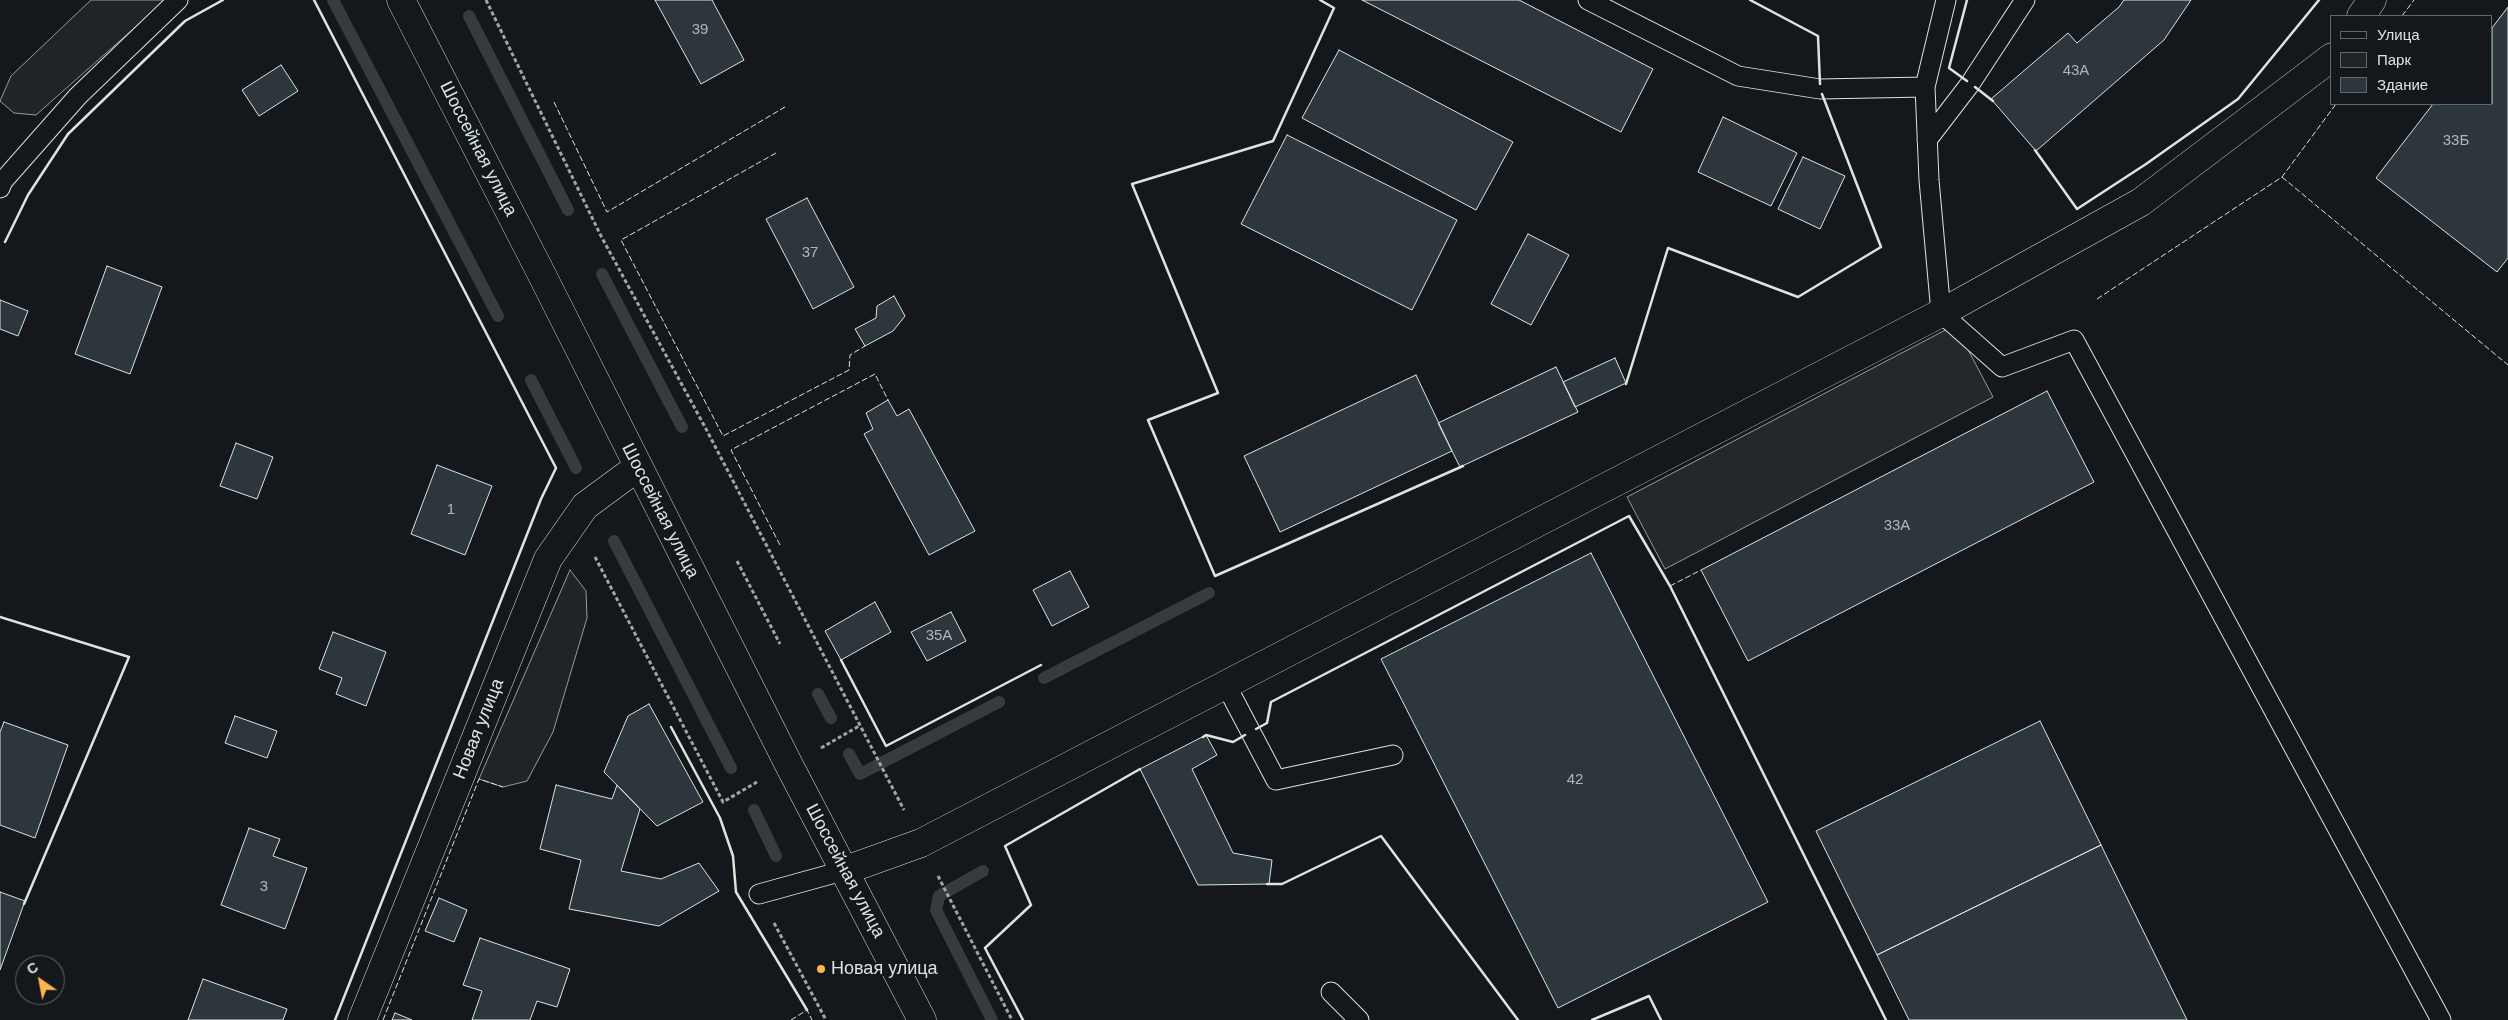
<!DOCTYPE html>
<html>
<head>
<meta charset="utf-8">
<style>
  body { margin:0 }
  #map { position:relative; width:2508px; height:1020px; overflow:hidden; background:#14181c; font-family:Helvetica,sans-serif }
  canvas { display:block }
  .legend { position:absolute; left:2330px; top:15px; width:162px; height:90px; box-sizing:border-box; background:#14181c; border:1px solid #626a69; margin:0; padding:6px 9px; list-style:none; font-size:15px; color:#d8e6dc }
  .legend li { display:flex; align-items:center; gap:10px; height:25px }
  .legend b { width:25px; border:1px solid #626a69 }
  .north { position:absolute; left:15px; top:955px; width:50px; height:50px; box-sizing:border-box; background:#14181c; border:1px solid #626a69; border-radius:50%; rotate:327deg; font-size:14px; font-weight:700; line-height:20px; text-align:center; color:#d8e6dc }
  .north::after { content:''; display:block; margin:auto; width:18px; height:22px; background:#ffb74d; clip-path:polygon(50% 0,100% 100%,50% 72%,0 100%) }
</style>
</head>
<body>
<div id="map">
<canvas width="2508" height="1020"></canvas>
<ul class="legend">
<li><b style="height:6px;background:#14181c"></b>Улица</li>
<li><b style="height:14px;background:#202428"></b>Парк</li>
<li><b style="height:14px;background:#2c363c"></b>Здание</li>
</ul>
<div class="north">С</div>
</div>
<script>
const context = document.querySelector('canvas').getContext('2d');
context.lineJoin = 'round';
function fillPath(path, color) {
  context.fillStyle = color;
  context.fill(path, 'evenodd');
}
function poly(rows) {
  const path = new Path2D();
  for (const r of rows) {
    path.moveTo(r[0], r[1]);
    for (let i = 2; i < r.length; i += 2) path.lineTo(r[i], r[i + 1]);
  }
  return path;
}
function stroke(path, color, width, dash) {
  context.strokeStyle = color;
  context.lineWidth = width;
  context.lineCap = dash ? 'butt' : 'round';
  context.setLineDash(dash || []);
  context.stroke(path);
}
function drawText(font, color, halo, rows, align = 'center') {
  context.font = font + ' Helvetica,sans-serif';
  context.lineWidth = 4;
  context.setLineDash([]);
  context.textBaseline = 'middle';
  context.strokeStyle = halo;
  context.fillStyle = color;
  for (const [text, x, y, turn = 0] of rows) {
    context.save();
    context.translate(x, y);
    context.rotate((+turn || 0) * Math.PI / 180);
    context.textAlign = isNaN(turn) ? turn : align;
    if (halo) context.strokeText(text, 0, 0);
    context.fillText(text, 0, 0);
    context.restore();
  }
}
const green = poly([
  [91,0,166,0,36,115,14,113,0,101,11,76,91,0],
  [570,570,586,591,587,618,553,732,527,781,503,787,479,779,570,570]
]);
fillPath(green, '#202428');
stroke(green, '#939e99', 1);
const parking = poly([
  [1955,325,1993,397,1665,569,1627,497,1955,325]
]);
fillPath(parking, '#24282b');
stroke(parking, '#939e99', 1);
stroke(poly([
  [333,0,498,316],
  [469,16,568,210],
  [602,274,682,427],
  [531,380,576,468],
  [614,541,731,768],
  [1044,678,1209,593],
  [818,694,831,718],
  [849,754,860,774,999,702],
  [754,810,776,856],
  [983,871,939,896,936,910,992,1020]
]), '#363b3e', 12);
const building = poly([
  [655,0,712,0,744,60,701,84,655,0],
  [1362,0,1519,0,1653,69,1621,132,1362,0],
  [2124,0,2191,0,2164,40,2036,151,1991,99,2068,33,2077,43,2119,7,2124,0],
  [2508,7,2508,258,2497,272,2376,178,2433,104,2492,104,2492,28,2508,7],
  [1339,50,1513,142,1476,210,1302,118,1339,50],
  [281,65,298,91,259,116,242,90,281,65],
  [1723,117,1797,153,1771,206,1698,172,1723,117],
  [1287,135,1457,220,1412,310,1241,224,1287,135],
  [1803,157,1845,176,1820,229,1778,209,1803,157],
  [807,198,854,287,813,309,766,219,807,198],
  [1528,234,1569,255,1531,325,1491,304,1528,234],
  [107,266,162,287,130,374,75,354,107,266],
  [894,296,905,316,893,331,865,346,855,329,876,318,877,306,894,296],
  [0,300,28,311,18,336,0,329,0,300],
  [1615,358,1626,383,1575,407,1563,382,1615,358],
  [1556,367,1578,412,1460,467,1438,423,1556,367],
  [1416,375,1452,451,1280,532,1244,456,1416,375],
  [2047,391,2094,482,1748,661,1701,570,2047,391],
  [888,400,897,416,909,409,975,531,929,555,864,434,873,429,866,413,888,400],
  [236,443,273,457,257,499,220,486,236,443],
  [437,465,492,486,465,555,411,534,437,465],
  [1591,553,1768,902,1558,1008,1381,659,1591,553],
  [1070,571,1089,607,1052,626,1033,590,1070,571],
  [875,602,891,632,841,660,825,631,875,602],
  [951,612,966,641,927,661,911,632,951,612],
  [333,632,386,652,366,706,336,694,342,678,319,669,333,632],
  [649,704,703,802,657,826,604,772,628,716,649,704],
  [235,716,277,731,267,758,225,743,235,716],
  [2040,721,2101,845,1877,955,1816,831,2040,721],
  [4,722,68,745,35,838,0,825,0,732,4,722],
  [1206,735,1217,755,1192,769,1233,853,1272,860,1269,884,1198,885,1140,769,1206,735],
  [556,785,612,799,617,785,640,809,621,871,661,879,699,863,719,891,659,926,569,909,581,860,540,849,556,785],
  [249,828,280,839,273,856,307,868,285,929,221,905,249,828],
  [2101,845,2187,1020,1909,1020,1877,955,2101,845],
  [0,892,25,901,0,970,0,892],
  [439,898,467,910,454,942,425,931,439,898],
  [480,938,570,969,557,1007,537,1001,530,1020,472,1020,482,991,463,985,480,938],
  [203,979,287,1009,283,1020,188,1020,203,979],
  [395,1013,412,1020,392,1020,395,1013]
]);
fillPath(building, '#2c363c');
stroke(building, '#d8e6dc', 1);
const lane = poly([
  [1588,0,1738,76,1820,89,1925,87],
  [1946,0,1925,87,1929,180,1941,313,2002,367,2074,340,2441,1020],
  [1927,140,1970,84,2025,0],
  [0,188,3,181,78,96,178,0],
  [1226,685,1276,780,1393,755],
  [759,894,846,870],
  [1331,992,1359,1020]
]);
const street = poly([
  [2361,16,2372,0],
  [846,870,921,843,1941,313,2141,202,2332,57],
  [362,1020,548,559,585,506,638,467]
]);
const secondary = poly([
  [401,0,540,271,789,765,922,1020]
]);
stroke(lane, '#d8e6dc', 21);
stroke(street, '#d8e6dc', 29);
stroke(secondary, '#d8e6dc', 29);
stroke(poly([
  [486,0,601,236,705,427,904,810],
  [595,557,723,802,757,782],
  [737,561,780,644],
  [821,748,859,726],
  [938,876,1012,1020],
  [774,923,826,1020]
]), '#9da8a2', 3, [4, 2.5]);
stroke(lane, '#14181c', 19);
stroke(street, '#14181c', 28);
stroke(secondary, '#14181c', 28);
stroke(poly([
  [2402,16,2414,0],
  [554,102,607,212,785,107],
  [776,153,621,240,723,436,849,370,850,355,865,346],
  [2282,177,2508,365],
  [2097,299,2282,177,2336,104],
  [780,545,731,450,875,374,888,400],
  [1670,586,1701,570],
  [383,1020,479,779,503,787],
  [791,1020,807,1010,812,1020]
]), '#d8e6dc', 1, [6, 2.5]);
stroke(poly([
  [314,0,556,468,541,499,335,1020],
  [1320,0,1334,8,1273,141,1132,184,1218,393,1148,420,1215,576,1463,466],
  [1750,0,1818,36,1820,84],
  [1967,81,1949,68,1967,0],
  [1975,87,1993,101],
  [2035,150,2077,209,2146,164,2238,99,2319,0],
  [5,242,28,195,68,134,185,21,223,0],
  [1626,384,1668,248,1798,297,1881,247,1822,94],
  [0,617,129,657,24,904],
  [841,660,886,746,1041,665],
  [671,727,720,818,733,856,736,892,807,1010],
  [1256,729,1267,723,1271,702,1629,516,1670,586,1886,1020],
  [1203,737,1206,735,1233,742,1245,735],
  [1267,884,1282,884,1381,836,1518,1020],
  [1023,1020,985,948,1031,905,1005,846,1140,769],
  [1592,1020,1649,996,1661,1020]
]), '#d8e6dc', 2.5);
for (const [x, y, r, color] of [
  [821,969,5,"#ffb74d"]
]) {
  const dot = new Path2D();
  dot.arc(x, y, r, 0, 2 * Math.PI);
  context.fillStyle = color;
  context.fill(dot);
  stroke(dot, '#14181c', 2);
}
drawText('15px', '#adbab4', null, [
  ["39",700,30],
  ["43А",2076,71],
  ["33Б",2456,141],
  ["37",810,253],
  ["1",451,510],
  ["33А",1897,526],
  ["35А",939,636],
  ["42",1575,780],
  ["3",264,887]
]);
drawText('18px', '#d8e6dc', '#14181c', [
  ["Шоссейная улица",478,149,63],
  ["Шоссейная улица",660,511,63],
  ["Новая улица",479,729,-68],
  ["Шоссейная улица",845,871,62]
]);
drawText('18px', '#d8e6dc', '#14181c', [
  ["Новая улица",831,969]
], 'left');
</script>
</body>
</html>
